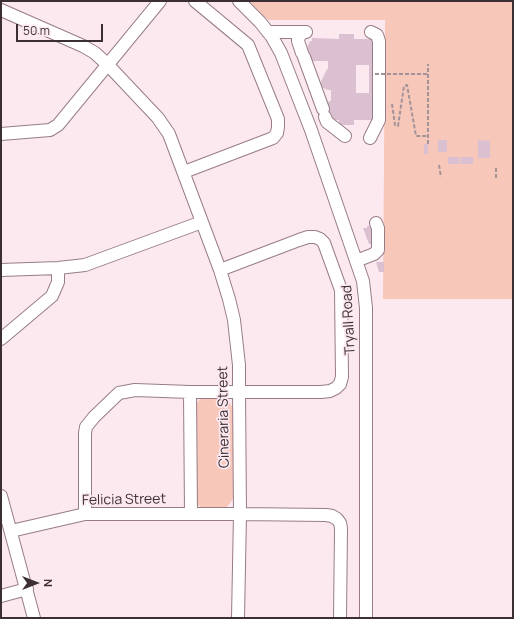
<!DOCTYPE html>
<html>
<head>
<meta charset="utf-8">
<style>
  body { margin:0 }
  #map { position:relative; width:514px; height:619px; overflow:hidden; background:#fce9ef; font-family:Manrope,sans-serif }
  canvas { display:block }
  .frame { position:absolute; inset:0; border:2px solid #3b2f33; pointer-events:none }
  .north { position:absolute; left:16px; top:563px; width:40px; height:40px; -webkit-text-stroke:3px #fce9ef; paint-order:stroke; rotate:90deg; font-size:11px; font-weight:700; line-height:16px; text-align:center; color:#3b2f33 }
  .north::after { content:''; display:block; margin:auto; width:14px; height:18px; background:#3b2f33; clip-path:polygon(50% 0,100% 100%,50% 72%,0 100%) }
  .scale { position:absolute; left:16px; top:24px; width:87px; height:18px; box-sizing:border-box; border:2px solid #3b2f33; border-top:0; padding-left:5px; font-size:12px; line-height:14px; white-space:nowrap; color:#3b2f33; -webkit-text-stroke:3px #fce9ef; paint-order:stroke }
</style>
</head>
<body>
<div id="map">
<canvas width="514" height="619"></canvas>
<div class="frame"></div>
<div class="north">N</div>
<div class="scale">50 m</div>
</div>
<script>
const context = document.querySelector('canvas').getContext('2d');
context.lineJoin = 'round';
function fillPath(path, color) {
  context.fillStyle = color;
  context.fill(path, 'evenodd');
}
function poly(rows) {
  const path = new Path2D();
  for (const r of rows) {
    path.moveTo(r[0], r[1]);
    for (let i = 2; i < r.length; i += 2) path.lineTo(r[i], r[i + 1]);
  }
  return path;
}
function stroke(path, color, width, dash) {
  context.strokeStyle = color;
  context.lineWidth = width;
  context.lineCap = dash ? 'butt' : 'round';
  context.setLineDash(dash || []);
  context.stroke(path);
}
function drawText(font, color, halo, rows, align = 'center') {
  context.font = font + ' Manrope,sans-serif';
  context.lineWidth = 3.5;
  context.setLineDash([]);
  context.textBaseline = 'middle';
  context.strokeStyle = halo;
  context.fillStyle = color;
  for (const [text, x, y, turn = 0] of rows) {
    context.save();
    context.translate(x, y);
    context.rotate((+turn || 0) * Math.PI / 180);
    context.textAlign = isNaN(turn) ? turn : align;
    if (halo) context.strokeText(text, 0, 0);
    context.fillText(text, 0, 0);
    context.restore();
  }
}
fillPath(poly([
  [249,1,513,1,513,299,383,299,385,20,268,20],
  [222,397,229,401,233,409,233,498,231,502,225,509,201,508,196,502,195,406,199,400,202,398]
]), '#f7c7ba');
fillPath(poly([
  [339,34,354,34,354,39,374,39,373,66,372,66,372,71,376,71,375,88,372,88,372,93,373,93,374,120,354,120,354,125,339,125,339,120,331,120,323,114,329,101,331,101,331,90,328,90,319,86,327,69,328,69,328,61,312,61,312,58,304,55,310,41,312,41,312,38,339,39],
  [356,65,369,65,369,93,356,93],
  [438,140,447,140,447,152,438,152],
  [478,140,490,141,490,158,478,158],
  [424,144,428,144,428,154,424,154],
  [448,157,460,157,460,164,448,164],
  [461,157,473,157,473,164,461,164],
  [367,226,373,226,373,244,369,244,363,228,367,228],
  [376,262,384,262,384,272,379,272]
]), '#dac0d0');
const minor = poly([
  [239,1,260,22,272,37,281,53,311,130,363,281,366,308,366,618],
  [1,10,83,46,95,53,108,65,158,118,169,134,220,270,229,299,234,320,239,365,239,391,240,514,238,618],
  [268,32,306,32],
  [302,53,298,41,298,38,302,33,306,32],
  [304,57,323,109],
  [325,117,327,122,345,136],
  [1,134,50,130,58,125,160,1],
  [370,138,379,120,379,41,377,35,371,32],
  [184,172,273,138,277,133,278,127,278,119,248,45,195,1],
  [356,261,374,254,378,250,378,228,376,223],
  [1,270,58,268,85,265,202,222],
  [1,339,52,296,58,282,58,268],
  [190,392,191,514],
  [1,496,34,618],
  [85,514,85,433,86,427,94,417,119,393,135,390,190,392,321,392,330,391,336,388,340,384,342,377,341,290,324,243,320,239,315,237,308,237,299,240,220,270],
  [11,531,85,514,240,514,326,515,332,516,337,519,340,523,341,528,340,618],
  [1,596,27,589]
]);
stroke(minor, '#987c85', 14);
stroke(poly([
  [411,74,428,74],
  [392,104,395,125,398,126,404,86,407,85,416,136,429,136],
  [428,144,428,64],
  [439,165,441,177],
  [496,178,496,166]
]), '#a39398', 2, [4, 2]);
stroke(minor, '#fff', 12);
stroke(poly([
  [375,74,411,74]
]), '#a39398', 2, [4, 2]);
drawText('14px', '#3b2f33', '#fce9ef', [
  ["Tryall Road",349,320,-93],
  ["Cineraria Street",224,417,-91],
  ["Felicia Street",124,500,-1]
]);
</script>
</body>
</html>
